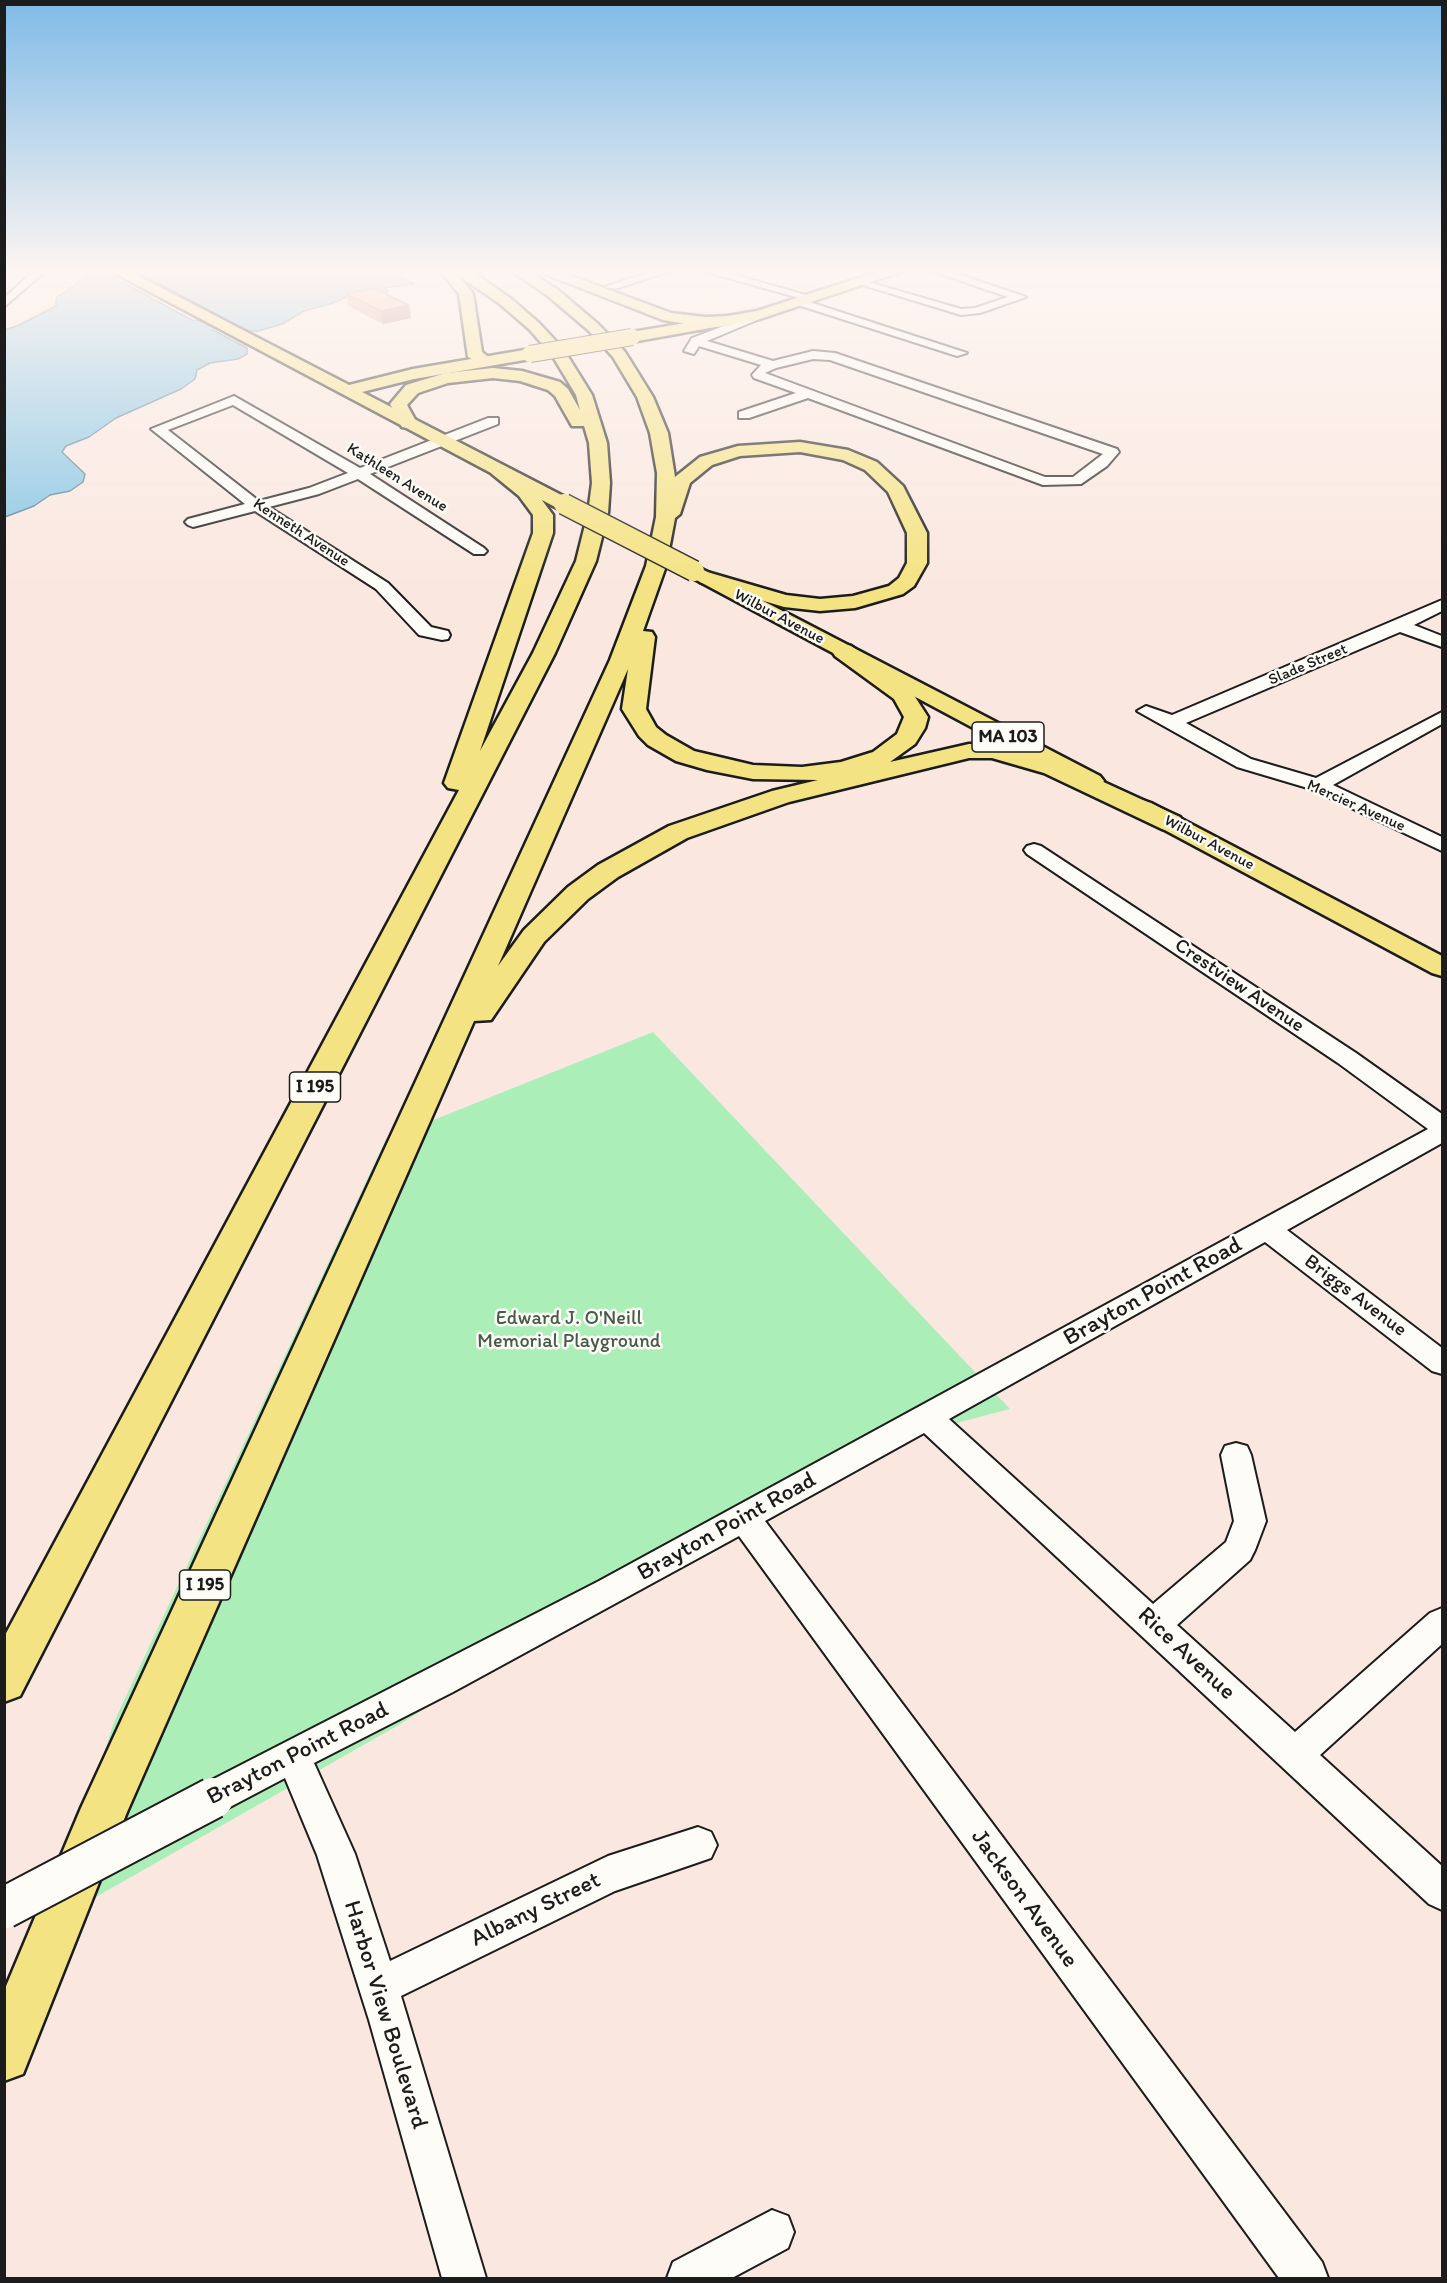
<!DOCTYPE html>
<html>
<head>
<meta charset="utf-8">
<style>
  body { margin:0 }
  #map { position:relative; width:1447px; height:2283px; overflow:hidden; background:#fae8e0; font-family:Itim,sans-serif }
  canvas { display:block }
  .frame { position:absolute; inset:0; border:6px solid #1c1c1c; pointer-events:none }
</style>
</head>
<body>
<div id="map">
<canvas width="1447" height="2283"></canvas>
<div class="frame"></div>
</div>
<script>
const context = document.querySelector('canvas').getContext('2d');
context.lineJoin = 'round';
function fillPath(path, color) {
  context.fillStyle = color;
  context.fill(path, 'evenodd');
}
function poly(rows) {
  const path = new Path2D();
  for (const r of rows) {
    path.moveTo(r[0], r[1]);
    for (let i = 2; i < r.length; i += 2) path.lineTo(r[i], r[i + 1]);
  }
  return path;
}
function stroke(path, color, width, dash) {
  context.strokeStyle = color;
  context.lineWidth = width;
  context.lineCap = dash ? 'butt' : 'round';
  context.setLineDash(dash || []);
  context.stroke(path);
}
function drawText(font, color, halo, rows, align = 'center') {
  context.font = font + ' Itim,sans-serif';
  context.lineWidth = 5;
  context.setLineDash([]);
  context.textBaseline = 'middle';
  context.strokeStyle = halo;
  context.fillStyle = color;
  for (const [text, x, y, turn = 0] of rows) {
    context.save();
    context.translate(x, y);
    context.rotate((+turn || 0) * Math.PI / 180);
    context.textAlign = isNaN(turn) ? turn : align;
    if (halo) context.strokeText(text, 0, 0);
    context.fillText(text, 0, 0);
    context.restore();
  }
}
fillPath(poly([
  [653,1032,1010,1409,865,1447,697,1539,397,1726,50,1923,114,1722,386,1139]
]), '#aceeb8');
const water = poly([
  [55,269,98,269,192,320,203,321,218,315,132,269,404,269,399,276,414,284,384,288,388,291,384,294,349,296,333,303,304,311,282,324,258,331,249,331,234,324,218,326,213,330,247,348,247,354,238,359,210,363,197,370,195,379,181,389,116,418,89,437,66,446,62,452,85,474,83,482,70,491,50,495,34,506,5,517,5,330,19,325,56,306,56,298,85,278,89,272,55,269]
]);
fillPath(water, '#84c5e5');
stroke(water, '#5a8195', 1.5);
const minor = poly([
  [36,269,48,269,4,307,4,298,36,269],
  [658,269,676,269,615,289,605,287,658,269],
  [696,269,715,269,816,298,810,301,696,269],
  [926,269,943,269,1026,297,980,313,961,315,853,282,858,279,961,309,975,308,1008,297,926,269],
  [795,300,803,300,967,353,957,356,795,304,795,300],
  [760,312,766,315,764,317,707,341,773,361,813,351,835,353,1117,449,1119,452,1107,466,1081,484,1043,485,808,398,749,418,739,418,739,412,796,393,754,378,752,375,761,365,699,346,694,354,684,351,692,338,760,312],
  [813,359,830,360,1103,454,1073,477,1045,477,765,373,776,368,813,359],
  [234,396,360,468,488,418,498,418,498,424,370,474,484,548,487,551,484,554,474,554,358,479,319,494,269,507,388,583,431,627,448,631,450,635,448,639,442,640,419,635,376,589,255,511,193,527,188,525,185,522,188,519,245,504,151,429,234,396],
  [233,405,348,473,309,488,259,501,168,430,233,405],
  [1442,600,1442,611,1414,625,1442,636,1442,647,1400,632,1186,723,1251,759,1316,778,1442,712,1442,724,1333,785,1442,837,1442,851,1311,789,1237,767,1137,711,1146,706,1172,715,1442,600],
  [1034,844,1041,846,1356,1053,1442,1114,1442,1143,1287,1230,1442,1348,1442,1374,1432,1371,1265,1242,949,1419,1153,1604,1226,1542,1234,1521,1221,1455,1225,1446,1236,1443,1247,1446,1251,1455,1266,1521,1255,1550,1250,1560,1177,1625,1295,1732,1430,1613,1442,1608,1442,1644,1320,1755,1442,1866,1442,1910,1429,1904,924,1433,765,1521,1322,2262,1328,2278,1279,2278,739,1536,453,1692,314,1763,355,1854,390,1961,608,1856,698,1827,711,1832,717,1845,711,1858,615,1891,401,1996,486,2278,442,2278,369,2020,317,1855,285,1778,213,1816,200,1810,195,1798,200,1786,599,1581,1428,1129,1338,1063,1027,854,1024,850,1027,846,1034,844],
  [772,2210,788,2216,794,2232,788,2248,732,2278,667,2278,673,2262,772,2210]
]);
const major = poly([
  [107,269,125,269,349,385,413,369,530,349,536,351,538,354,536,357,530,359,414,379,362,392,571,500,574,504,564,510,557,508,107,269],
  [886,269,910,269,760,319,632,342,624,337,632,332,757,311,886,269],
  [696,566,1100,776,1104,781,1100,786,1091,789,1082,786,689,576,686,572,689,568,696,566],
  [1142,800,1151,803,1442,956,1442,976,1432,973,1133,813,1129,808,1133,803,1142,800]
]);
const highway = poly([
  [439,269,469,269,510,298,539,323,564,350,592,395,607,443,610,483,608,513,596,561,555,653,20,1696,4,1702,4,1637,459,790,448,788,444,783,533,533,533,515,519,496,492,474,489,470,492,466,504,466,533,488,553,515,553,533,480,751,533,653,576,561,588,513,592,483,589,443,584,426,572,426,555,396,548,390,520,381,493,378,448,383,418,393,407,405,417,423,408,428,402,427,390,404,406,385,446,373,493,368,522,371,560,382,568,389,580,410,576,395,552,355,529,329,500,304,458,275,473,294,482,352,493,361,485,366,468,357,459,294,439,269],
  [509,269,526,269,558,290,598,324,625,352,653,397,668,433,675,477,700,457,738,446,800,442,848,450,877,462,903,486,927,533,927,563,914,586,903,594,855,608,820,611,784,607,700,582,697,578,700,574,707,572,786,595,820,599,853,596,889,586,899,578,907,563,907,533,888,492,865,470,843,460,800,452,740,456,712,465,690,483,680,514,675,518,666,566,643,631,652,632,655,637,646,709,656,727,666,735,694,751,753,765,802,767,841,762,873,752,897,734,904,717,894,699,835,656,832,651,835,646,843,644,851,646,910,689,928,717,925,728,915,744,890,762,969,744,993,744,1062,763,1180,817,1184,823,1180,829,1171,831,1162,829,1044,773,992,758,969,758,789,802,687,838,618,877,588,899,544,942,491,1020,474,1021,127,1812,23,2074,4,2081,4,1991,81,1808,610,660,646,566,656,517,657,473,650,433,637,397,613,357,588,330,548,296,509,269],
  [628,669,622,709,639,736,648,745,676,761,707,770,753,779,818,780,772,791,669,826,598,865,568,887,524,930,498,966,628,669],
  [532,269,553,269,671,313,705,317,730,316,738,321,730,326,705,327,663,320,532,269]
]);
stroke(minor, '#1c1c1c', 4);
stroke(major, '#1c1c1c', 5);
stroke(highway, '#1c1c1c', 5);
fillPath(minor, '#fdfcf7');
fillPath(major, '#f4e382');
fillPath(highway, '#f4e382');
const minorBridge = poly([
  [4,1908,213,1798]
]);
const majorBridgeFar1 = poly([
  [530,354,632,337]
]);
const majorBridge = poly([
  [564,504,694,571]
]);
stroke(minorBridge, '#1c1c1c', 44, []);
stroke(majorBridgeFar1, '#1c1c1c', 18, []);
stroke(majorBridge, '#1c1c1c', 23, []);
stroke(minorBridge, '#fdfcf7', 40);
stroke(majorBridgeFar1, '#f4e382', 16);
stroke(majorBridge, '#f4e382', 20);
fillPath(poly([
  [346,294,411,318,383,324,348,306]
]), '#d19f94');
fillPath(poly([
  [409,305,411,318,383,324,381,311]
]), '#aa8278');
const building = poly([
  [373,288,409,305,381,311,346,294,373,288]
]);
fillPath(building, '#f3b9ac');
stroke(building, '#aa8278', 1.5);
const sky = context.createLinearGradient(0, 0, 0, 589);
sky.addColorStop(0, '#80bbe7');
sky.addColorStop(0.46, '#fdf5f1');
sky.addColorStop(1, '#fdf5f100');
context.fillStyle = sky;
context.fillRect(0, 0, 1447, 589);
drawText('16px', '#1c1c1c', '#fdfcf7', [
  ["Kathleen Avenue",397,478,32],
  ["Kenneth Avenue",301,533,33],
  ["Wilbur Avenue",779,617,28],
  ["Slade Street",1308,665,-23],
  ["Mercier Avenue",1356,806,24],
  ["Wilbur Avenue",1209,843,28]
]);
for (const [x, y, w] of [
  [1008,737,72],
  [315,1087,51],
  [205,1585,51]
]) {
  const box = new Path2D();
  box.roundRect(x - w / 2, y - 15, w, 30, 4.5);
  context.fillStyle = '#fdfcf7';
  context.fill(box);
  stroke(box, '#1c1c1c', 1.5);
}
drawText('bold 18px', '#1c1c1c', null, [
  ["MA 103",1008,737],
  ["I 195",315,1087],
  ["I 195",205,1585]
]);
drawText('20px', '#1c1c1c', '#fdfcf7', [
  ["Crestview Avenue",1239,986,34],
  ["Briggs Avenue",1355,1296,37]
]);
drawText('20px', '#475b4b', '#fdfcf7', [
  ["Edward J. O'Neill",569,1319],
  ["Memorial Playground",569,1342]
]);
drawText('24px', '#1c1c1c', '#fdfcf7', [
  ["Brayton Point Road",1153,1292,-29],
  ["Brayton Point Road",727,1527,-29],
  ["Rice Avenue",1186,1654,43],
  ["Brayton Point Road",298,1754,-27],
  ["Jackson Avenue",1024,1899,54],
  ["Albany Street",536,1910,-26],
  ["Harbor View Boulevard",385,2015,73]
]);
</script>
</body>
</html>
